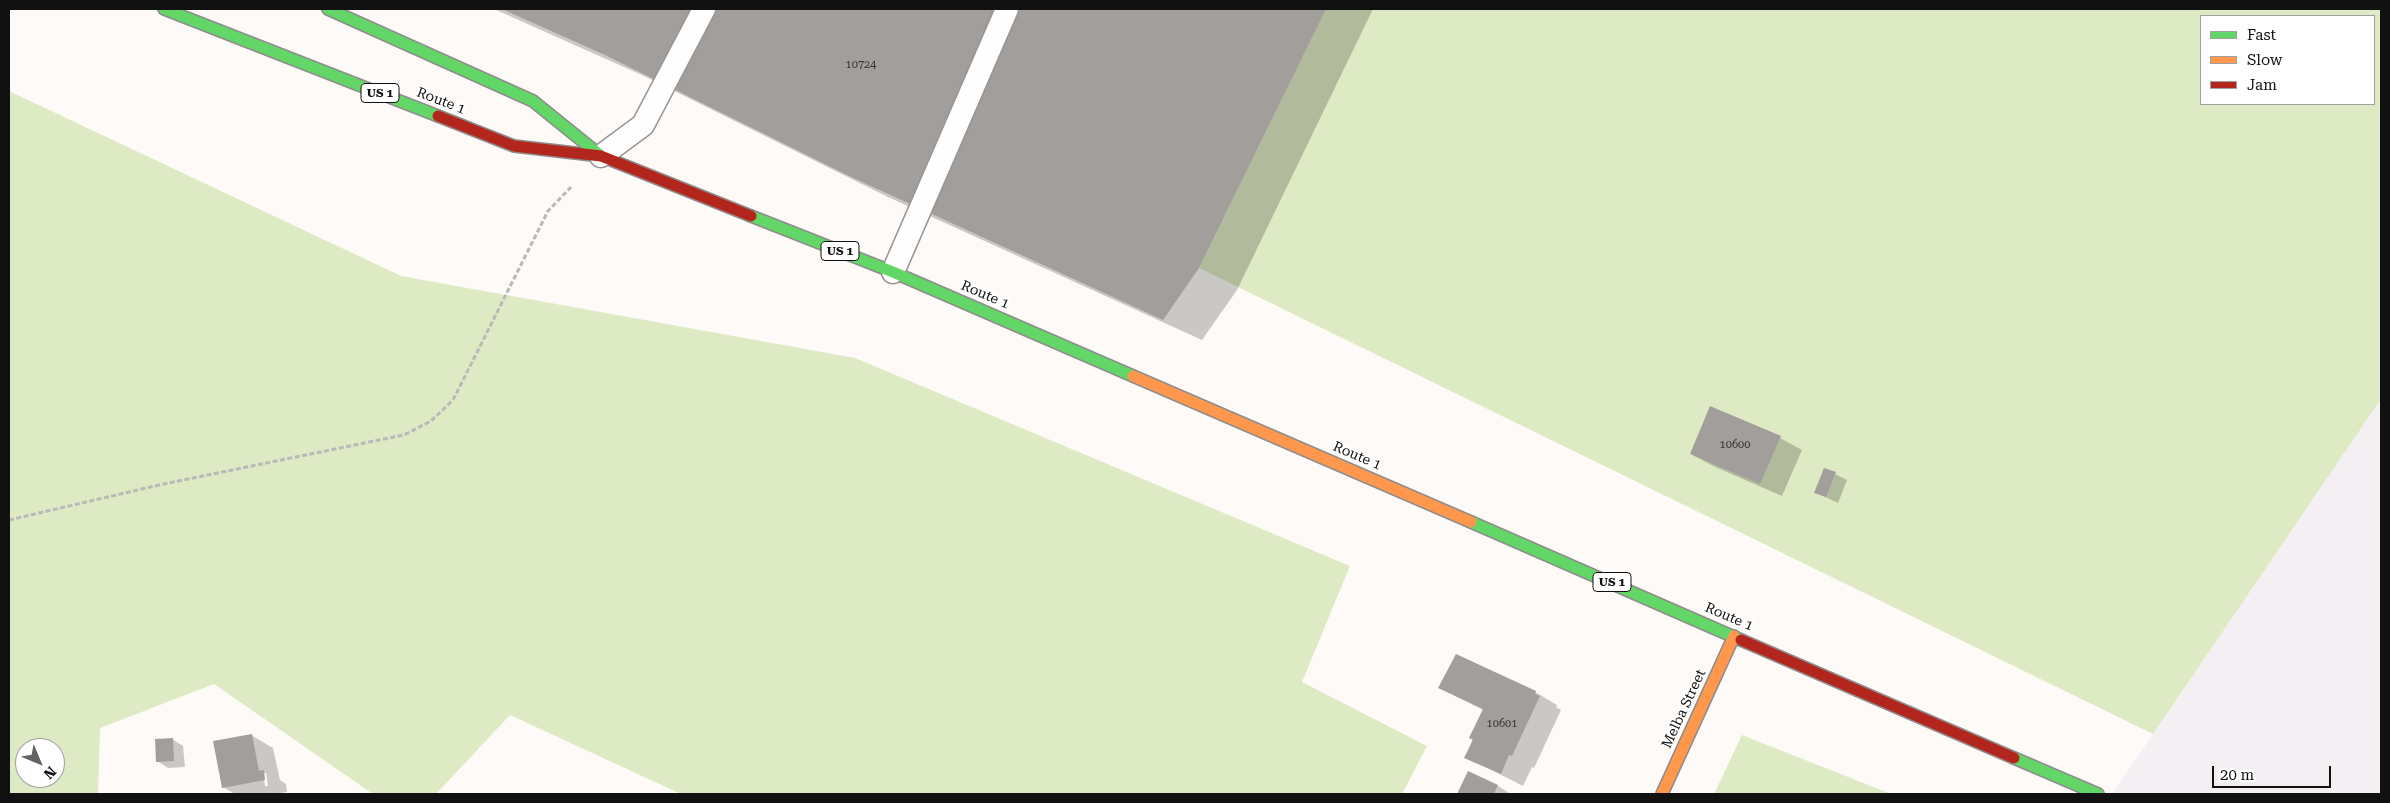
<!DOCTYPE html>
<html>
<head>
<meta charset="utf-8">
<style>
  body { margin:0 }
  #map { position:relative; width:2390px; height:803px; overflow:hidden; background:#fdfaf7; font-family:"Roboto Serif",serif }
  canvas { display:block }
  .frame { position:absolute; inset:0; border:10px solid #111; pointer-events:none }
  .legend { position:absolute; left:2200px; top:15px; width:175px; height:90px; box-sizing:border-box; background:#fff; border:1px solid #a0a0a0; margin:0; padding:6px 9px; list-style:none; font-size:15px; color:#111 }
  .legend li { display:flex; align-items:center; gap:10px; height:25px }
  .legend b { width:25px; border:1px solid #a0a0a0 }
  .north { position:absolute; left:15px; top:738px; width:50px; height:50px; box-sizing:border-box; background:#fff; border:1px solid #a0a0a0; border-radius:50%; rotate:135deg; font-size:14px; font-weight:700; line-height:20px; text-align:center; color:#111 }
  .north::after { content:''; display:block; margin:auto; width:18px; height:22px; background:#646362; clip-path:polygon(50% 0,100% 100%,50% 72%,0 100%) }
  .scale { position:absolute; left:2212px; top:766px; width:119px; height:22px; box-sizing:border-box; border:2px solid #111; border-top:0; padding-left:6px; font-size:15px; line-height:18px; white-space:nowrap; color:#111; -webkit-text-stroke:4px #fff; paint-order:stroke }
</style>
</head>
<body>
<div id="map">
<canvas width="2390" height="803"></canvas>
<div class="frame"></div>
<ul class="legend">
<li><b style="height:6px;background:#63d668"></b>Fast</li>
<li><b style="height:6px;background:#ff974d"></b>Slow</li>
<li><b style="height:6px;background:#b3261e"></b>Jam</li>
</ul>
<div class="north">N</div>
<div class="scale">20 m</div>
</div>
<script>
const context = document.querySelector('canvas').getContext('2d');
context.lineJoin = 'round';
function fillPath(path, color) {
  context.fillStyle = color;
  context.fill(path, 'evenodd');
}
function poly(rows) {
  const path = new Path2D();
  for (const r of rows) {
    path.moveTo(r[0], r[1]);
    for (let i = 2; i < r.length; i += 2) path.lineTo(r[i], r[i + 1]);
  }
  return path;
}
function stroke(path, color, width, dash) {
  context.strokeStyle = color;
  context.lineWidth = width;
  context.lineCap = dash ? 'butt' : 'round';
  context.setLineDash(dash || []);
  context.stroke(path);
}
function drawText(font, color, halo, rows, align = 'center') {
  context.font = font + ' "Roboto Serif",serif';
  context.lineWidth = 5;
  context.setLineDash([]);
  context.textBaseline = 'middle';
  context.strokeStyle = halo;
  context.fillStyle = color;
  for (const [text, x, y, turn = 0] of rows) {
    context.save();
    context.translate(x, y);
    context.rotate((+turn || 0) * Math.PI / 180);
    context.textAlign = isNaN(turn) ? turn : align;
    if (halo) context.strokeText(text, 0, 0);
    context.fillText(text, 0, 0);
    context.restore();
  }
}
fillPath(poly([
  [2381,399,2381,794,2112,794,2153,734]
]), '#f4eff3');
fillPath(poly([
  [1326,9,2381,9,2381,399,2153,734,1199,268],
  [2201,16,2374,16,2374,104,2201,104],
  [9,91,401,276,855,358,1350,566,1302,682,1427,746,1402,794,681,794,510,715,436,794,373,794,214,684,100,728,98,794,9,794],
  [25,748,55,748,55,778,25,778],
  [1742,735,1891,794,1714,794]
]), '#deeac4');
fillPath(poly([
  [494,9,1373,9,1237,290,1202,340,888,197,644,76],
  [1711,408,1780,438,1802,450,1782,496,1713,466,1691,454],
  [1825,469,1847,480,1838,503,1815,492],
  [1440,688,1535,692,1557,705,1556,707,1561,710,1534,768,1532,767,1523,786,1466,757,1483,710],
  [251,735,273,748,280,780,286,784,287,792,274,794,235,794,223,787],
  [263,773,266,773,268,786,265,786],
  [172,739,183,746,185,767,168,768,157,761],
  [1469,772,1498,786,1509,793,1508,794,1458,794]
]), '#0003');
fillPath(poly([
  [502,9,1326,9,1199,268,1163,320,849,176,605,55],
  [1710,406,1781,436,1760,484,1690,454],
  [1824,468,1836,472,1826,497,1814,493],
  [1456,654,1536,691,1535,694,1540,696,1512,756,1509,755,1501,774,1464,758,1473,740,1469,738,1483,709,1438,688],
  [252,734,259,771,264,770,265,780,222,788,213,741],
  [173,738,174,761,156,762,155,739],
  [1468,771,1498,785,1494,794,1457,794]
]), '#a19e9c');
const lane = poly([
  [601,156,643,125,704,9],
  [893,272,1007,9]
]);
const fast = poly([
  [164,9,438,116],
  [328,9,533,101,601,156],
  [751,216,893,272,1133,376],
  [1471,522,1741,640],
  [2014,758,2098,794]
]);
const slow = poly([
  [1133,376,1471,522],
  [1662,794,1734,636]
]);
const jam = poly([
  [438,116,514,146,601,156,751,216],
  [1741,640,2014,758]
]);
stroke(lane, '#979695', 25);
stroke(fast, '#8e8d8b', 14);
stroke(slow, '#8e8d8b', 14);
stroke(jam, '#8e8d8b', 14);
stroke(poly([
  [9,520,159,485,404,435,431,421,453,400,548,211,571,187]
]), '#b9b9b8', 3, [5, 2.5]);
stroke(lane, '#fffefe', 22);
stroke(fast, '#63d668', 11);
stroke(slow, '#ff974d', 11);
stroke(jam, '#b3261e', 11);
drawText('11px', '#353434', null, [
  ["10724",861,65],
  ["10600",1735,445],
  ["10601",1502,724]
]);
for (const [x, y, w] of [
  [380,93,38],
  [840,251,38],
  [1612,582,38]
]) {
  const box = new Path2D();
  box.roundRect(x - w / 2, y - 9.5, w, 19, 4);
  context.fillStyle = '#fff';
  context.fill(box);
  stroke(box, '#111', 1);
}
drawText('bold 12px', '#111', null, [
  ["US 1",380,93],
  ["US 1",840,251],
  ["US 1",1612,582]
]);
drawText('14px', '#111', '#fff', [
  ["Route 1",441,101,21],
  ["Route 1",985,295,23],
  ["Route 1",1357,456,23],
  ["Route 1",1729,617,23],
  ["Melba Street",1684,709,-65]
]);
</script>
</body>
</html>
